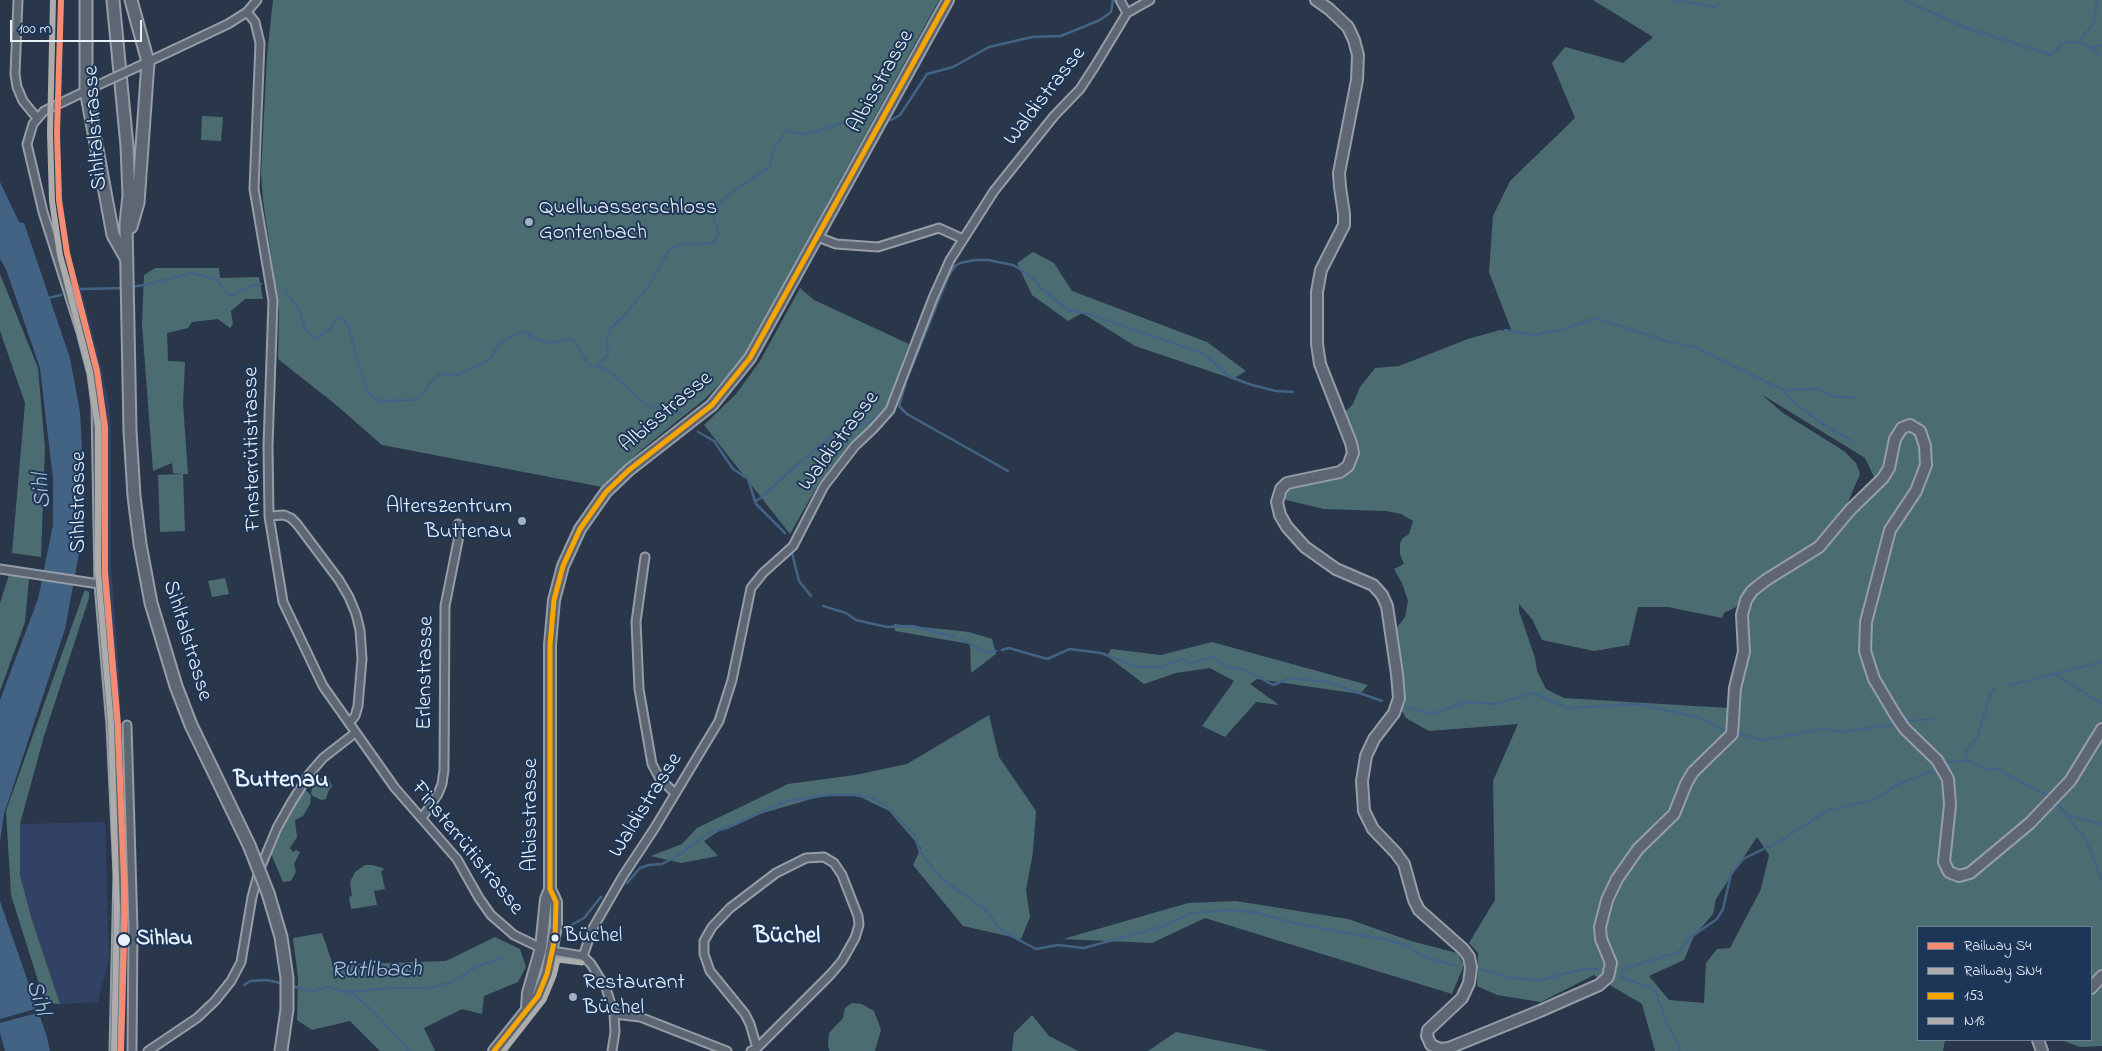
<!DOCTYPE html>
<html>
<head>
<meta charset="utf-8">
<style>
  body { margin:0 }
  #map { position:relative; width:2102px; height:1051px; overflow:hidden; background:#2a374a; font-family:"Indie Flower",sans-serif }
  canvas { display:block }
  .legend { position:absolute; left:1917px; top:926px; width:175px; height:115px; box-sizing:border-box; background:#1d3557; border:1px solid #6e8097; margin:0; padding:6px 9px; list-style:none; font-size:15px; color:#e8f1f8 }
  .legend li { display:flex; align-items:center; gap:10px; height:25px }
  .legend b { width:25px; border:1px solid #6e8097 }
  .scale { position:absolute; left:10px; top:20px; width:132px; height:22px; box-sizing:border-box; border:2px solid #e8f1f8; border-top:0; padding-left:6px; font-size:15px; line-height:18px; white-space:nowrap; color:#e8f1f8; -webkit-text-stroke:4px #1d3557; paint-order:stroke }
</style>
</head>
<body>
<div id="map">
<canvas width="2102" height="1051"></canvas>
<ul class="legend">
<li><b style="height:6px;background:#f48c73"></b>Railway S4</li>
<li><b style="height:6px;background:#acacac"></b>Railway SN4</li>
<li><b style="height:6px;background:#f7a600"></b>153</li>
<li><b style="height:6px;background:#acacac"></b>N18</li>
</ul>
<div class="scale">100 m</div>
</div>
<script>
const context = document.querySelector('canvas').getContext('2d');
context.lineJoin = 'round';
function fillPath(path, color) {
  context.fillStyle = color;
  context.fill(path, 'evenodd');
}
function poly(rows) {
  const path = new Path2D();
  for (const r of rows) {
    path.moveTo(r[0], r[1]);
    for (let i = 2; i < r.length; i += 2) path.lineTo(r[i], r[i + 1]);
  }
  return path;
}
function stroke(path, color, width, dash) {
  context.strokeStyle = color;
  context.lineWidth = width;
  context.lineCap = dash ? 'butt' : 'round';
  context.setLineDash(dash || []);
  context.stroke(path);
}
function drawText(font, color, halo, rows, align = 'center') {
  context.font = font + ' "Indie Flower",sans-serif';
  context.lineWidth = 4;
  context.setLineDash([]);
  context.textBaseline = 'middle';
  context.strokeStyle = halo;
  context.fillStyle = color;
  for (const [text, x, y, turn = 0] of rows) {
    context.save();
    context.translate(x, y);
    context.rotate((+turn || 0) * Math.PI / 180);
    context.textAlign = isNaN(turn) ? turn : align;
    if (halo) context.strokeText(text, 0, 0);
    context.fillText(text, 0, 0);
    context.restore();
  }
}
fillPath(poly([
  [80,285,102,370,109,403,111,435,111,567,119,673,126,861,127,962,124,1051,117,1051,120,995,119,993,121,926,119,826,112,678,102,563,101,404,92,359,72,287],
  [105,822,109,958,98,1002,60,1004,31,917,20,875,20,824]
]), '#324264');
fillPath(poly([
  [273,0,939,0,745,353,735,367,706,398,640,451,602,487,382,445,335,404,278,359,279,310,263,200,261,173,267,56],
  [1593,0,2102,0,2102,722,2098,728,2102,733,2102,1046,2080,1047,2061,1040,2091,1040,2091,927,1918,927,1918,1040,1945,1040,1943,1051,1655,1051,1642,1004,1608,984,1614,977,1616,965,1606,942,1604,927,1609,906,1620,882,1634,861,1678,816,1690,784,1699,771,1733,740,1737,734,1738,689,1748,654,1748,614,1750,605,1761,589,1821,550,1876,481,1865,458,1761,394,1783,413,1844,451,1856,463,1860,474,1845,509,1817,543,1794,558,1790,557,1787,562,1757,582,1743,594,1736,607,1724,613,1722,618,1668,607,1638,607,1629,645,1594,651,1542,640,1532,619,1519,604,1519,611,1535,658,1537,671,1546,689,1564,698,1728,708,1729,724,1724,736,1687,772,1681,784,1676,802,1629,850,1605,889,1596,924,1596,935,1607,962,1605,974,1601,979,1594,975,1541,1002,1497,995,1477,986,1478,953,1469,943,1495,900,1493,781,1518,724,1429,731,1406,718,1400,708,1405,704,1404,693,1395,630,1405,617,1408,601,1402,583,1394,569,1404,564,1400,554,1400,543,1403,538,1409,534,1413,521,1401,514,1386,511,1324,509,1282,499,1286,490,1292,486,1343,477,1352,470,1358,452,1343,414,1353,404,1360,387,1375,368,1399,366,1468,339,1500,330,1512,332,1489,272,1493,216,1510,181,1575,118,1552,63,1565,47,1623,63,1653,37],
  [1757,837,1769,855,1761,889,1730,948,1717,949,1706,963,1704,1003,1669,1000,1649,976,1684,960,1694,936,1713,914,1716,899],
  [202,116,223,117,221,141,201,140],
  [1033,252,1054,263,1072,291,1207,342,1246,371,1233,379,1135,346,1082,313,1068,321,1032,295,1017,263],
  [155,268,219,268,220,278,259,277,263,299,245,299,231,311,233,324,230,328,218,319,192,322,188,328,167,333,168,361,185,362,183,404,188,474,183,474,185,531,160,532,158,475,182,474,173,473,172,463,153,471,142,324,144,275],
  [0,274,38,368,45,448,41,557,12,553,25,403,0,331],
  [800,288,814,300,909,344,886,410,819,483,790,534,704,425,736,394,760,361],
  [9,575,29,579,25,622,0,691,0,603],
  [225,578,229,594,212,597,208,581],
  [86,590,89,592,89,598,44,736,20,824,20,875,31,917,60,1004,45,1003,11,895,6,811,84,592],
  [894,624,969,632,992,639,996,654,971,673,970,644,895,631],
  [1212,642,1368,685,1360,694,1257,679,1250,684,1279,705,1256,702,1225,737,1202,726,1234,681,1210,668,1176,673,1144,684,1107,656,1111,649,1161,655],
  [989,715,999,757,1036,811,1033,852,1026,890,1030,917,1021,939,963,926,913,865,921,848,889,811,856,795,829,794,749,817,722,829,704,841,718,856,681,863,651,856,682,844,697,828,788,784,855,775,907,764],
  [320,778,329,780,332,786,328,792,326,799,321,800,313,796,311,793,314,782],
  [305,790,311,795,310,804,303,816,295,820,297,837,290,848,293,852,296,850,300,852,294,864,296,872,291,881,283,882,271,854,272,835,282,827,295,798],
  [365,865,372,865,383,868,384,870,381,871,385,889,374,891,377,905,351,909,349,897,352,896,350,882,355,872],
  [1236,901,1348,919,1411,941,1457,953,1464,965,1452,994,1205,918,1152,943,1063,939,1188,903],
  [322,933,333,965,446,961,495,937,520,949,526,967,518,982,484,996,482,1014,462,1009,424,1028,435,1051,380,1051,350,1021,312,1030,297,1020,298,978,293,938],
  [852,1003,862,1004,874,1011,881,1030,875,1051,830,1051,828,1047,829,1033,843,1018,845,1008],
  [1032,1015,1049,1036,1078,1051,1012,1051,1014,1033],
  [1176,1032,1265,1050,1267,1051,1148,1051]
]), '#4b6d72');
fillPath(poly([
  [0,182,19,222,24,223,70,358,80,412,84,487,83,522,78,559,65,629,4,814,0,841,0,700,38,599,53,525,53,479,40,368,6,269,0,259],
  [0,901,47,1037,50,1051,5,1051,0,1033]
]), '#436385');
fillPath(poly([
  [41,570,78,576,77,586,39,580],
  [39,1008,41,1012,0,1023,0,1019]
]), '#2a374a');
stroke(poly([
  [1673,0,1715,7,1719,4],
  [1905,0,1961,26,2051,55,2063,43,2078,42,2092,48,2102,45],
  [2078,42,2094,23,2097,0],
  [2092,48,2099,55],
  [891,120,900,115,927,74,953,67,989,47,1032,37,1061,36,1100,20,1111,12,1113,0],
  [130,287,145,285,193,273,216,280,230,296,248,287,261,284],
  [81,289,124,288],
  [286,292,299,309,305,329,314,339,330,329,337,318,344,320,348,326,366,389,371,396,380,401,414,400,423,395,428,385,440,374,456,375,478,366,490,359,499,344,520,332,527,333,533,338,548,343,573,339,588,364,608,370,646,405,682,414],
  [48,298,61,295],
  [1505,330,1535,335,1561,330,1595,318,1666,341,1698,348,1783,390,1796,404,1824,425,1852,441],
  [597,366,608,355,607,338,611,328,623,317,650,284,669,250,682,244,713,243,719,234,712,213,727,196,770,166,774,147,787,130,801,134,815,132,866,115],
  [1783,390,1819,389,1832,396,1856,398],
  [698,432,714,441,733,469,748,479,756,504,785,533],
  [1008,471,907,414,899,406,907,379,948,277,955,266,960,263,975,260,988,260,1013,265,1031,276,1040,287,1068,310,1089,314,1196,351,1208,357,1230,377,1252,385,1276,391,1293,392],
  [755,501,761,498,793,468,833,435,870,422,884,410],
  [792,553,799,581,811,596],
  [823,606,846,613,856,620,887,627,912,626,954,637],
  [961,639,988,653,996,651],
  [1002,650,1009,648,1047,659,1070,649,1101,653,1137,667,1162,667,1182,659,1190,663,1213,657,1226,667,1246,670,1273,685,1290,678,1328,682,1382,701],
  [2055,674,2102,704],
  [2007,686,2102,662],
  [1405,707,1432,714,1466,702,1496,704,1533,693,1567,708,1637,704,1699,717,1724,730],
  [1906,721,1934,719],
  [1738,734,1763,740,1824,729,1843,732,1897,724],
  [1966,760,1967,750,1977,737,1991,693,1995,689],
  [1945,763,1966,760,1988,770,1995,768,2047,795],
  [2059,805,2086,840,2102,880],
  [2067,815,2102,824],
  [627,883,640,868,649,865,662,864,679,855,710,832,727,828,786,801,829,795,853,795,873,798,889,808,914,835,920,852,942,879,986,910,1002,931,1036,949,1058,945,1084,948,1164,926,1192,913,1229,910,1258,913,1293,923,1387,940,1410,947,1420,955,1431,959,1457,966],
  [566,928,584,918,601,897],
  [1482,970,1512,978,1540,980,1584,969,1598,969],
  [244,985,250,981,267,980,284,984],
  [290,985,310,992,327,987,346,992,392,988,429,988,450,983,478,966,504,958],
  [349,991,371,1009,410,1051],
  [1679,1051,1680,1047,1668,1026,1656,993,1652,988,1620,977,1623,969,1679,952,1688,939,1717,919,1723,909,1731,874,1743,859,1780,841,1827,811,1876,799,1895,786,1931,771]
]), '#436385', 2.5);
const street = poly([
  [18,0,15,74,17,87,23,101,37,118],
  [1120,0,1127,13],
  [247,12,255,22,260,43,254,189,273,301,268,446,269,516,283,602,323,686,395,788,457,859,479,898,491,915,514,935,541,948],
  [137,67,228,24,247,12,257,0],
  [96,86,44,111,33,124,27,144,43,212,81,332,92,374,96,405,99,584,111,725,118,874,114,1051],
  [818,237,836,244,878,247,939,228,963,239],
  [269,516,284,515,291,518,297,524,339,580,349,597,356,614,360,630,362,659,358,706,355,716,349,723],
  [645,557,636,622,639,689,652,764,660,779,675,793],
  [0,569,99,584],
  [127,725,133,929,132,1051],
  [422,818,438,794,442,784,444,770,445,606,459,536,458,524],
  [552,951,583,956,591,964,606,988,614,1014,640,1017,727,1051],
  [583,956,593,928,623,876,654,829,719,721,732,680,751,588,763,573,793,546,824,486,855,446,873,429,890,410,933,298,950,260,994,191,1054,116,1080,89,1095,66,1127,13,1150,0],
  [148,1051,197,1018,215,1001,231,981,241,962,252,897,259,871,277,828,291,803,310,773,323,758,355,733],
  [612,1051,615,1032,614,1014],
  [751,1051,757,1048,830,975,842,961,855,938,859,925,858,916,842,875,834,863,824,857,806,858,776,873,730,908,712,927,704,941,704,954,710,971,745,1014,750,1024,757,1048]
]);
const secondary = poly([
  [1316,0,1329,9,1348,27,1354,40,1358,55,1357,80,1339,173,1340,187,1344,214,1344,225,1321,270,1317,292,1317,344,1320,364,1351,443,1353,453,1348,466,1340,472,1287,483,1281,489,1277,502,1280,515,1287,527,1305,547,1336,569,1373,585,1382,595,1387,606,1397,674,1399,698,1394,713,1374,739,1366,756,1362,781,1364,811,1373,829,1396,853,1404,864,1414,900,1419,910,1463,949,1469,957,1471,967,1469,983,1462,998,1428,1030,1427,1036,1431,1045,1440,1049,1449,1048,1540,1011,1599,985,1608,977,1611,963,1601,939,1600,927,1607,900,1617,879,1638,849,1674,814,1686,784,1693,772,1732,734,1735,688,1744,652,1742,615,1746,600,1752,591,1766,580,1819,547,1850,510,1883,478,1889,468,1895,439,1902,428,1910,425,1920,431,1925,446,1926,465,1916,491,1890,530,1866,622,1865,651,1874,679,1896,716,1905,729,1937,760,1948,779,1950,805,1944,862,1949,872,1959,876,1970,873,2030,823,2070,781,2102,729],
  [2091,988,2102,976],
  [527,1007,528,993,541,948,546,899,550,889,550,645,554,600,563,566,580,529,606,492,629,470,712,405,750,358,948,0],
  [2038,1040,2042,1051],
  [494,1051,538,996,547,974,556,926,556,902,550,889]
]);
const primary = poly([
  [86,0,86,90,113,235,126,258],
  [113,0,127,146,129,196,126,223,130,431,134,496,140,544,151,603,176,686,191,725,249,845],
  [131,227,138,203,148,62,131,0],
  [268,893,281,937,287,978,287,1009,281,1051]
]);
stroke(street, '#959da7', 11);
stroke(secondary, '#959da7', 14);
stroke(primary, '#959da7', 15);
stroke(street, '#5d6672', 7);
stroke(secondary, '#5d6672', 10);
stroke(primary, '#5d6672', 11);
const streetBridge = poly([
  [96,86,137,67]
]);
const primaryBridge = poly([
  [249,845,268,893]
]);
stroke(streetBridge, '#959da7', 11, []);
stroke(primaryBridge, '#959da7', 15, []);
stroke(streetBridge, '#5d6672', 7);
stroke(primaryBridge, '#5d6672', 11);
stroke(poly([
  [494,1051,538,996,547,974,555,938,556,902,550,889,550,645,554,600,563,566,580,529,606,492,629,470,712,405,750,358,948,0]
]), '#f7a600', 5);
stroke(poly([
  [504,1051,544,1000,554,976,558,960,582,963]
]), '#acacac', 5);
stroke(poly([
  [61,0,57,133,59,200,67,253,97,371,105,427,105,572,118,725,125,908,121,1051]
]), '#f48c73', 6);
stroke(poly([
  [53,0,50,133,52,201,60,255,90,372,98,428,98,572,111,725,117,908,114,1051]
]), '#acacac', 6);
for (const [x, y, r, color] of [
  [529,222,5,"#a6b0bb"],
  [522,521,5,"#a6b0bb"],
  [555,938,4.5,"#e8f1f8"],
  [124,940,7,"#e8f1f8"],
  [573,997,5,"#a6b0bb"]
]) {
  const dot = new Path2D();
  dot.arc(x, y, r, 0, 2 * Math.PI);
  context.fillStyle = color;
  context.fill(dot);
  stroke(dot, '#1d3557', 2);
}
drawText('21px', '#e8f1f8', '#1d3557', [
  ["Büchel",564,938]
], 'left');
drawText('22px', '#e8f1f8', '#1d3557', [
  ["Albisstrasse",882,82,-61],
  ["Waldistrasse",1046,97,-52],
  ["Sihltalstrasse",97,128,-94],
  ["Albisstrasse",667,413,-40],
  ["Waldistrasse",840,442,-53],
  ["Finsterrütistrasse",254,449,-91],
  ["Sihlstrasse",80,502,-90],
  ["Sihltalstrasse",186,641,73],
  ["Erlenstrasse",427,673,-89],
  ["Waldistrasse",647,806,-58],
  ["Albisstrasse",532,815,-90],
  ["Finsterrütistrasse",466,849,51]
]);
drawText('22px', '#e8f1f8', '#1d3557', [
  ["Quellwasserschloss",539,209],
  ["Gontenbach",539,234],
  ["Alterszentrum",512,508,"right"],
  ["Buttenau",512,533,"right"],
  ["Restaurant",583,984],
  ["Büchel",583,1009]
], 'left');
drawText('bold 22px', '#e8f1f8', '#1d3557', [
  ["Sihlau",136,940]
], 'left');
drawText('italic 24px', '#afc1d2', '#1d3557', [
  ["Sihl",44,491,-93],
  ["Rütlibach",376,972,-1],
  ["Sihl",36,998,74]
]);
drawText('bold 24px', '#e8f1f8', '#1d3557', [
  ["Buttenau",281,782],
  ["Büchel",787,938]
]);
</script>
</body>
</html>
